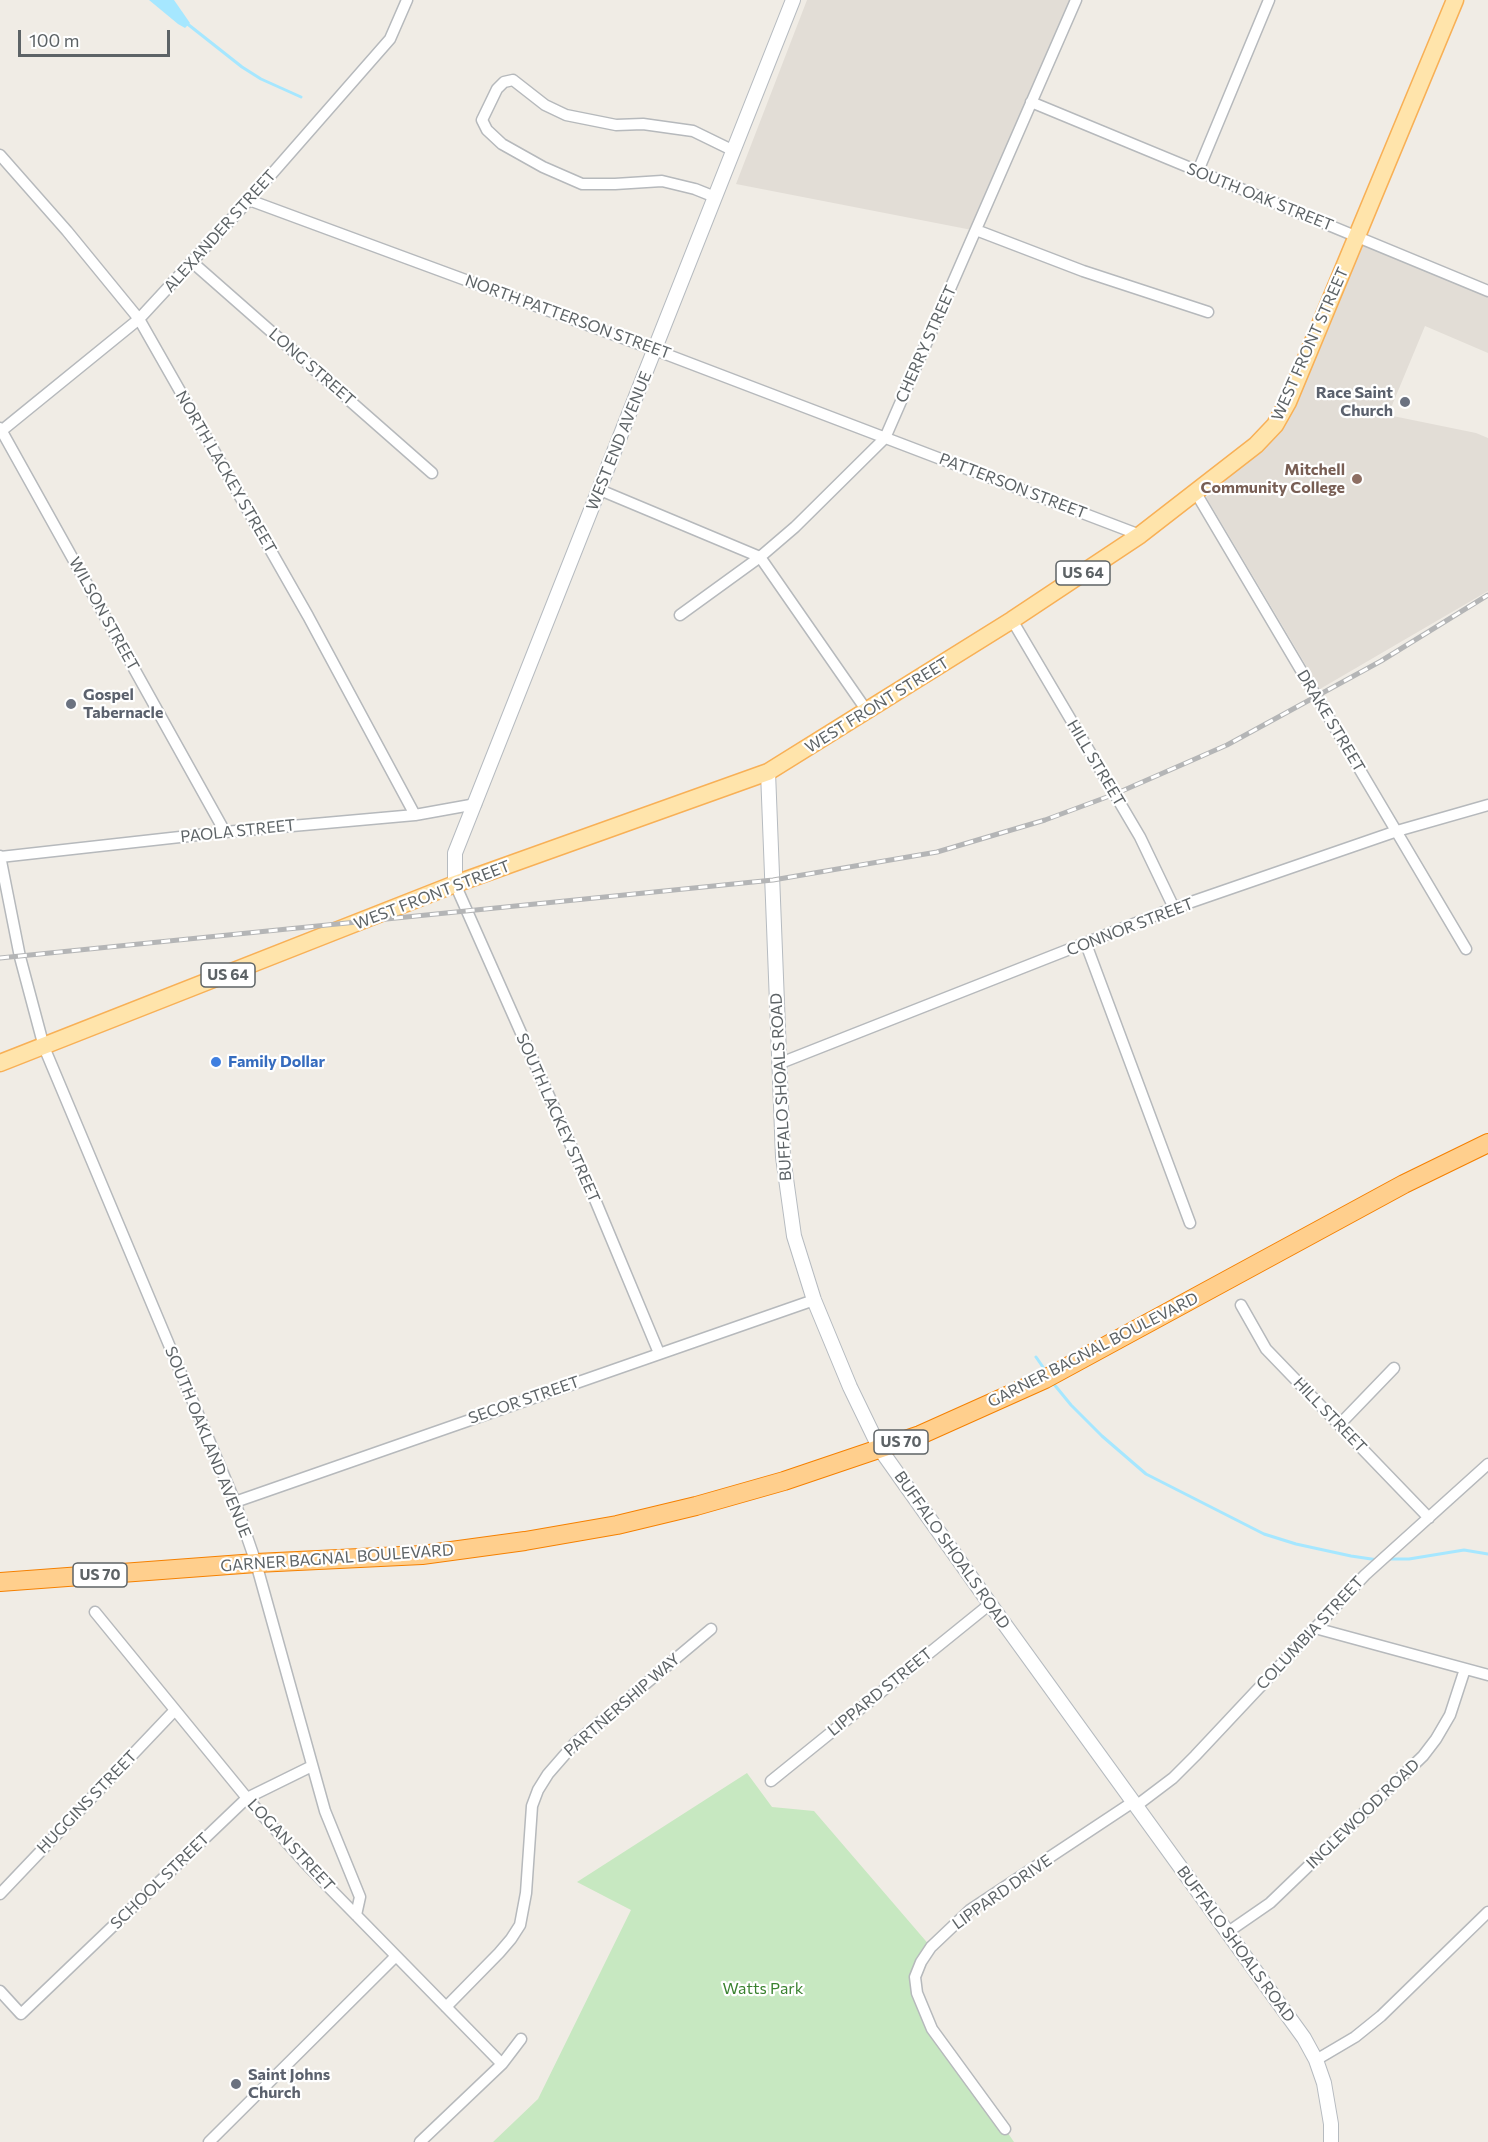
<!DOCTYPE html>
<html>
<head>
<meta charset="utf-8">
<style>
  body { margin:0 }
  #map { position:relative; width:1488px; height:2142px; overflow:hidden; background:#f0ece5; font-family:Commissioner,sans-serif }
  canvas { display:block }
  .scale { position:absolute; left:18px; top:30px; width:152px; height:27px; box-sizing:border-box; border:3px solid #5d6366; border-top:0; padding-left:8px; font-size:18px; line-height:21px; white-space:nowrap; color:#5d6366; -webkit-text-stroke:4px #fff; paint-order:stroke }
</style>
</head>
<body>
<div id="map">
<canvas width="1488" height="2142"></canvas>
<div class="scale">100 m</div>
</div>
<script>
const context = document.querySelector('canvas').getContext('2d');
context.lineJoin = 'round';
function fillPath(path, color) {
  context.fillStyle = color;
  context.fill(path, 'evenodd');
}
function poly(rows) {
  const path = new Path2D();
  for (const r of rows) {
    path.moveTo(r[0], r[1]);
    for (let i = 2; i < r.length; i += 2) path.lineTo(r[i], r[i + 1]);
  }
  return path;
}
function stroke(path, color, width, dash) {
  context.strokeStyle = color;
  context.lineWidth = width;
  context.lineCap = dash ? 'butt' : 'round';
  context.setLineDash(dash || []);
  context.stroke(path);
}
function drawText(font, color, halo, rows, align = 'center') {
  context.font = font + ' Commissioner,sans-serif';
  context.lineWidth = 4.5;
  context.setLineDash([]);
  context.textBaseline = 'middle';
  context.strokeStyle = halo;
  context.fillStyle = color;
  for (const [text, x, y, turn = 0] of rows) {
    context.save();
    context.translate(x, y);
    context.rotate((+turn || 0) * Math.PI / 180);
    context.textAlign = isNaN(turn) ? turn : align;
    if (halo) context.strokeText(text, 0, 0);
    context.fillText(text, 0, 0);
    context.restore();
  }
}
fillPath(poly([
  [807,0,1073,0,972,230,736,184],
  [1360,244,1488,297,1488,353,1425,326,1388,415,1476,433,1488,438,1488,591,1320,689,1206,497,1248,461,1285,418]
]), '#e2ddd6');
fillPath(poly([
  [747,1773,772,1807,814,1811,931,1947,915,1977,922,2007,1014,2142,493,2142,538,2099,631,1910,577,1882]
]), '#c7e8c1');
fillPath(poly([
  [149,0,174,0,190,23,185,28,178,24]
]), '#a6e7ff');
stroke(poly([
  [185,22,242,67,261,79,301,97],
  [1036,1357,1045,1370],
  [1053,1383,1071,1405,1102,1436,1146,1474,1264,1534,1296,1544,1351,1556,1378,1560],
  [1387,1559,1409,1559,1464,1550,1488,1554]
]), '#a6e7ff', 3);
const street = poly([
  [1031,102,1488,291],
  [0,155,67,231,139,319,308,616,415,815],
  [1198,171,1269,0],
  [715,197,695,189,662,181,615,184,582,184,543,167,502,144,487,130,482,120,497,89,504,82,513,80,545,105,566,115,616,125,643,124,693,131,734,151],
  [249,200,655,350,1140,535],
  [976,230,1083,271,1208,312],
  [192,262,432,473],
  [0,428,225,832],
  [0,432,139,319,249,200,390,39,407,0],
  [600,490,760,557,867,711],
  [1196,493,1466,949],
  [680,615,760,557,795,527,885,438,1076,0],
  [1012,620,1140,837,1174,908],
  [0,856,20,957,44,1047,235,1502,256,1563,325,1811,360,1897,356,1915],
  [0,857,225,832,415,815,476,804],
  [455,884,596,1202,659,1353],
  [1086,944,1190,1223],
  [778,1064,1174,908,1397,831,1488,805],
  [1241,1305,1266,1349,1429,1518],
  [1340,1424,1394,1368],
  [235,1502,814,1300],
  [95,1612,247,1798,305,1863,502,2064],
  [1315,1628,1488,1675],
  [771,1781,990,1604],
  [1136,1806,1173,1778,1195,1756,1365,1575,1488,1464],
  [0,1894,175,1710],
  [1228,1932,1270,1903,1423,1756,1436,1739,1450,1715,1465,1669],
  [0,1991,21,2014,247,1798,312,1766],
  [446,2007,499,1953,511,1939,520,1925,526,1893,532,1806,538,1790,548,1774,575,1743,711,1629],
  [1316,2060,1355,2037,1381,2016,1488,1912],
  [1005,2129,932,2029,917,1993,915,1977,921,1962,931,1947,970,1910,1133,1802],
  [209,2142,396,1956],
  [420,2142,502,2064,521,2039]
]);
const secondary = poly([
  [768,772,783,1157,794,1236,814,1300,850,1387,880,1449,990,1604,1304,2038,1316,2060,1324,2083,1331,2124,1331,2142],
  [455,884,455,853,793,0]
]);
const primary = poly([
  [0,1063,455,884,768,772,1012,620,1140,535,1256,445,1275,425,1288,402,1455,0]
]);
const highway = poly([
  [0,1582,256,1563,422,1555,525,1541,617,1525,696,1506,784,1481,920,1435,1045,1379,1404,1184,1488,1143]
]);
stroke(street, '#b6b9bc', 13);
stroke(secondary, '#b6bbc0', 16);
stroke(primary, '#f8b056', 19);
stroke(highway, '#f58000', 20);
stroke(street, '#fff', 10);
stroke(secondary, '#fff', 14);
stroke(primary, '#ffe4ab', 16);
stroke(highway, '#ffcf8d', 18);
const rail = poly([
  [0,958,773,880,937,852,1045,820,1115,794,1227,745,1381,661,1488,595]
]);
stroke(rail, '#b4b5b6', 5);
stroke(rail, '#fff', 3, [9]);
for (const [x, y, r, color] of [
  [1405,402,6,"#6b7280"],
  [1357,479,6,"#8d6e63"],
  [71,704,6,"#6b7280"],
  [216,1062,6,"#3f7fe0"],
  [236,2084,6,"#6b7280"]
]) {
  const dot = new Path2D();
  dot.arc(x, y, r, 0, 2 * Math.PI);
  context.fillStyle = color;
  context.fill(dot);
  stroke(dot, '#fff', 2);
}
for (const [x, y, w] of [
  [1083,573,54],
  [228,975,54],
  [901,1442,54],
  [100,1575,54]
]) {
  const box = new Path2D();
  box.roundRect(x - w / 2, y - 12, w, 24, 4.5);
  context.fillStyle = '#fff';
  context.fill(box);
  stroke(box, '#5d6366', 1.5);
}
drawText('bold 15px', '#5d6366', null, [
  ["US 64",1083,573],
  ["US 64",228,975],
  ["US 70",901,1442],
  ["US 70",100,1575]
]);
drawText('16px', '#5d6366', '#fff', [
  ["SOUTH OAK STREET",1260,197,22],
  ["ALEXANDER STREET",220,231,-48],
  ["NORTH PATTERSON STREET",568,317,20],
  ["CHERRY STREET",926,344,-66],
  ["WEST FRONT STREET",1310,344,-66],
  ["LONG STREET",312,367,41],
  ["WEST END AVENUE",619,441,-68],
  ["NORTH LACKEY STREET",226,472,60],
  ["PATTERSON STREET",1013,486,21],
  ["WILSON STREET",104,614,61],
  ["WEST FRONT STREET",877,705,-32],
  ["DRAKE STREET",1331,721,59],
  ["HILL STREET",1096,763,59],
  ["PAOLA STREET",238,831,-6],
  ["WEST FRONT STREET",432,895,-21],
  ["CONNOR STREET",1130,927,-21],
  ["BUFFALO SHOALS ROAD",781,1087,-93],
  ["SOUTH LACKEY STREET",558,1118,66],
  ["GARNER BAGNAL BOULEVARD",1093,1350,-27],
  ["SECOR STREET",524,1400,-19],
  ["HILL STREET",1330,1415,46],
  ["SOUTH OAKLAND AVENUE",208,1442,68],
  ["BUFFALO SHOALS ROAD",952,1550,55],
  ["GARNER BAGNAL BOULEVARD",337,1558,-4],
  ["COLUMBIA STREET",1310,1633,-47],
  ["LIPPARD STREET",880,1692,-39],
  ["PARTNERSHIP WAY",622,1705,-41],
  ["HUGGINS STREET",87,1802,-46],
  ["INGLEWOOD ROAD",1363,1814,-44],
  ["LOGAN STREET",291,1845,47],
  ["SCHOOL STREET",160,1881,-44],
  ["LIPPARD DRIVE",1002,1892,-35],
  ["BUFFALO SHOALS ROAD",1236,1944,54]
]);
drawText('bold 16px', '#5b616d', '#fff', [
  ["Race Saint",1393,393,"right"],
  ["Church",1393,411,"right"],
  ["Gospel",83,695],
  ["Tabernacle",83,713],
  ["Saint Johns",248,2075],
  ["Church",248,2093]
], 'left');
drawText('bold 16px', '#785e54', '#fff', [
  ["Mitchell",1345,470],
  ["Community College",1345,488]
], 'right');
drawText('bold 16px', '#366cbe', '#fff', [
  ["Family Dollar",228,1062]
], 'left');
drawText('16px', '#3a8230', '#fff', [
  ["Watts Park",763,1989]
]);
</script>
</body>
</html>
